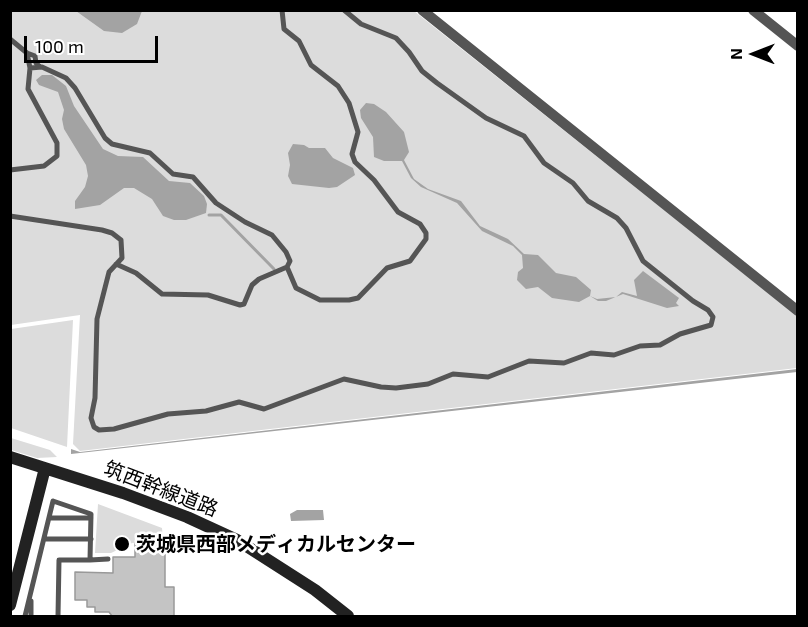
<!DOCTYPE html>
<html>
<head>
<meta charset="utf-8">
<style>
  body { margin:0 }
  #map { position:relative; width:808px; height:627px; overflow:hidden; background:#fff; font-family:"Exo 2",sans-serif }
  canvas { display:block }
  .frame { position:absolute; inset:0; border:12px solid #000; pointer-events:none }
  .north { position:absolute; left:724px; top:24px; width:60px; height:60px; -webkit-text-stroke:4px #fff; paint-order:stroke; rotate:270deg; font-size:16px; font-weight:700; line-height:24px; text-align:center; color:#000 }
  .north::after { content:''; display:block; margin:auto; width:21px; height:27px; background:#000; clip-path:polygon(50% 0,100% 100%,50% 72%,0 100%) }
  .scale { position:absolute; left:24px; top:36px; width:134px; height:27px; box-sizing:border-box; border:3px solid #000; border-top:0; padding-left:8px; font-size:18px; line-height:21px; white-space:nowrap; color:#000; -webkit-text-stroke:4px #fff; paint-order:stroke }
</style>
</head>
<body>
<div id="map">
<canvas width="808" height="627"></canvas>
<div class="frame"></div>
<div class="north">N</div>
<div class="scale">100 m</div>
</div>
<script>
const context = document.querySelector('canvas').getContext('2d');
context.lineJoin = 'round';
function fillPath(path, color) {
  context.fillStyle = color;
  context.fill(path, 'evenodd');
}
function poly(rows) {
  const path = new Path2D();
  for (const r of rows) {
    path.moveTo(r[0], r[1]);
    for (let i = 2; i < r.length; i += 2) path.lineTo(r[i], r[i + 1]);
  }
  return path;
}
function stroke(path, color, width, dash) {
  context.strokeStyle = color;
  context.lineWidth = width;
  context.lineCap = dash ? 'butt' : 'round';
  context.setLineDash(dash || []);
  context.stroke(path);
}
function drawText(font, color, halo, rows, align = 'center') {
  context.font = font + ' "Exo 2","Noto Sans JP",sans-serif';
  context.lineWidth = 5;
  context.setLineDash([]);
  context.textBaseline = 'middle';
  context.strokeStyle = halo;
  context.fillStyle = color;
  for (const [text, x, y, turn = 0] of rows) {
    context.save();
    context.translate(x, y);
    context.rotate((+turn || 0) * Math.PI / 180);
    context.textAlign = isNaN(turn) ? turn : align;
    if (halo) context.strokeText(text, 0, 0);
    context.fillText(text, 0, 0);
    context.restore();
  }
}
fillPath(poly([
  [11,11,414,11,797,316,797,368,80,451,73,444,80,315,11,325],
  [73,320,67,447,11,428,11,329],
  [11,438,50,450,57,457,37,458,11,450],
  [98,504,162,528,163,541,132,543,111,553,95,553]
]), '#dcdcdc');
fillPath(poly([
  [76,11,142,11,137,24,122,33,104,31],
  [42,75,52,75,66,86,74,106,103,149,118,156,143,157,169,181,190,183,204,196,207,204,206,213,186,220,174,220,163,216,152,199,134,188,124,188,100,205,75,209,75,201,85,187,88,176,86,165,64,129,62,119,64,110,58,92,39,85,36,80],
  [366,103,374,104,386,112,404,132,409,152,404,160,414,179,428,189,461,201,480,226,508,239,524,254,538,255,556,273,576,277,591,290,590,296,597,299,616,297,622,292,637,296,634,280,643,271,679,298,676,303,679,306,667,308,623,294,606,301,598,301,590,296,579,302,552,298,538,287,526,289,517,280,518,272,523,268,522,255,513,246,482,231,457,203,421,187,411,178,402,161,384,161,374,157,373,137,361,118,360,110],
  [293,144,304,145,309,148,325,148,333,158,353,168,355,175,337,187,329,188,292,184,288,176,290,165,288,153],
  [797,369,797,372,71,454,71,449,80,452],
  [297,510,323,510,324,520,291,521,290,514]
]), '#a3a3a3');
stroke(poly([
  [209,215,221,215,274,269]
]), '#a3a3a3', 3);
const building = poly([
  [135,543,160,543,160,546,165,546,165,587,174,587,174,616,112,616,109,612,95,612,95,607,87,607,87,600,75,600,75,572,113,573,113,557,135,557,135,543]
]);
fillPath(building, '#c4c4c4');
stroke(building, '#999', 1.5);
stroke(poly([
  [10,39,27,53,35,56,36,63,40,67],
  [30,68,42,67,66,78,75,88,105,138,112,144,150,153,173,174,193,177,216,203,245,222,272,235,286,252,290,261,287,267,296,288,320,300,349,300,358,298,387,268,410,261,426,239,426,233,420,224,398,212,374,180,355,162,352,154,358,132,349,103,338,86,311,65,299,41,284,29,282,10],
  [10,170,44,166,57,156,57,143,28,89,30,68,27,53],
  [10,216,102,230,112,233,121,240,122,258,109,272,97,319,95,398,91,418,94,427,99,430,114,429,168,414,206,411,239,402,264,409,344,379,381,387,396,388,428,384,453,374,488,377,529,361,564,363,591,353,614,355,640,346,660,345,680,334,711,325,713,317,708,310,693,301,643,261,626,228,617,218,588,201,573,183,544,163,524,136,486,118,437,83,422,71,409,52,396,38,361,24,344,10],
  [116,264,136,273,162,294,208,295,240,305,244,304,252,285,259,279,287,267],
  [49,518,91,518],
  [44,539,91,539],
  [90,560,108,559],
  [31,601,31,616],
  [25,616,53,501,91,514,90,560,59,560,58,616]
]), '#555', 5);
stroke(poly([
  [422,10,798,311],
  [753,10,798,46]
]), '#555', 10);
stroke(poly([
  [10,457,123,493,187,517,237,540,315,590,348,616],
  [10,605,45,468]
]), '#222', 12);
for (const [x, y, r, color] of [
  [122,544,8,"#000"]
]) {
  const dot = new Path2D();
  dot.arc(x, y, r, 0, 2 * Math.PI);
  context.fillStyle = color;
  context.fill(dot);
  stroke(dot, '#fff', 2);
}
drawText('20px', '#000', '#fff', [
  ["筑西幹線道路",161,489,21]
]);
drawText('bold 20px', '#000', '#fff', [
  ["茨城県西部メディカルセンター",136,544]
], 'left');
</script>
</body>
</html>
